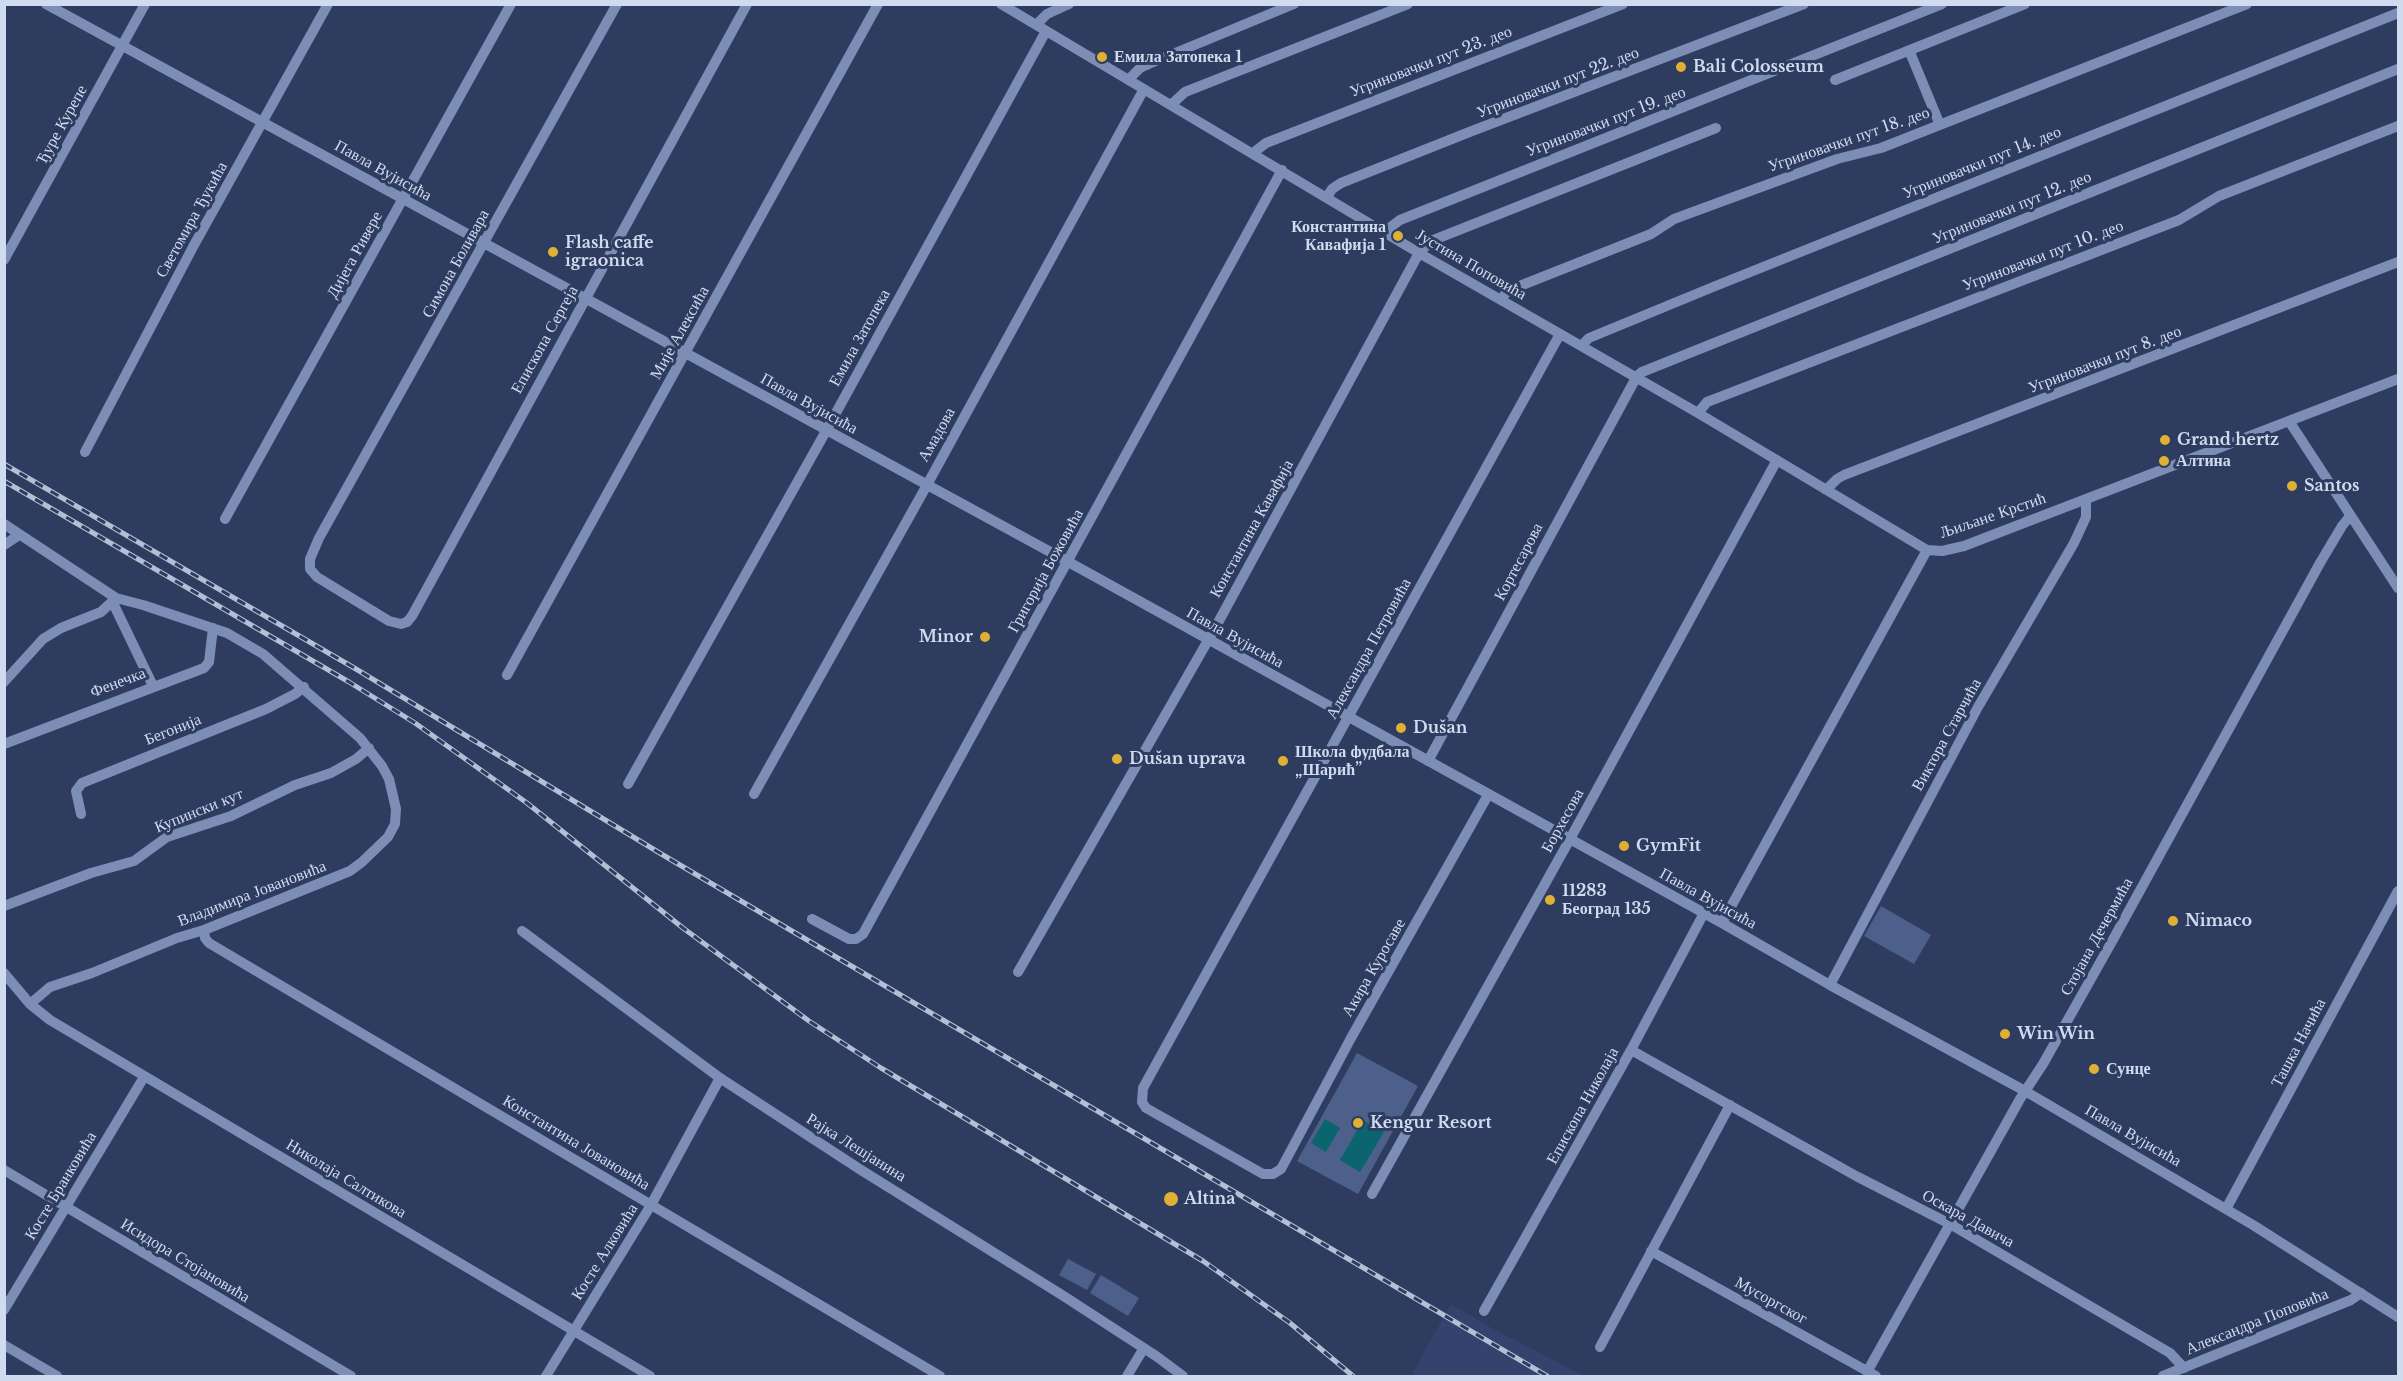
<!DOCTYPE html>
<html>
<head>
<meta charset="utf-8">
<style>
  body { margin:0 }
  #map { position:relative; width:2403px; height:1381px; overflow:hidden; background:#2e3c5f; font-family:"Libre Baskerville",serif }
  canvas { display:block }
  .frame { position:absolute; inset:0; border:6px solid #d1dbf0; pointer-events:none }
</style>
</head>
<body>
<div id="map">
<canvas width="2403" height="1381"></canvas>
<div class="frame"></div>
</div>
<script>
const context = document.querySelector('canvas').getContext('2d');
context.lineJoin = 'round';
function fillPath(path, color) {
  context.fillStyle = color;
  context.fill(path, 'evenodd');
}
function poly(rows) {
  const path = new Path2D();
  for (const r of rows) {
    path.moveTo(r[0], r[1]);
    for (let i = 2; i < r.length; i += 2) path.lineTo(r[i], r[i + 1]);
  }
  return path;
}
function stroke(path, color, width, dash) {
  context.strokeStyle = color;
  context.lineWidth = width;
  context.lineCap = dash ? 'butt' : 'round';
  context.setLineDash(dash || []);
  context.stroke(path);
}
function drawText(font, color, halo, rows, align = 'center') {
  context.font = font + ' "Libre Baskerville",serif';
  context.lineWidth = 6;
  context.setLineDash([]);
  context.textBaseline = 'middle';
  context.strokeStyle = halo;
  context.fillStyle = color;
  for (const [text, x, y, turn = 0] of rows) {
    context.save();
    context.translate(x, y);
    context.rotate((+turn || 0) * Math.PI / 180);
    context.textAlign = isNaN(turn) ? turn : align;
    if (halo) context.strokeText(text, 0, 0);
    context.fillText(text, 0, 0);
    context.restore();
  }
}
fillPath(poly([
  [1451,1304,1492,1328,1584,1376,1411,1376]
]), '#33436d');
fillPath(poly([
  [1881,906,1931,935,1914,964,1864,936],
  [1357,1053,1418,1086,1358,1194,1297,1161],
  [1068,1259,1096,1274,1087,1290,1059,1275],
  [1101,1275,1139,1298,1128,1316,1090,1293]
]), '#4d5f8b');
fillPath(poly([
  [1325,1119,1340,1128,1326,1152,1311,1143],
  [1363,1120,1384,1132,1360,1172,1340,1160]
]), '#0a656f');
stroke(poly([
  [46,4,1054,554,1722,923,1830,985,2025,1091,2253,1225,2398,1317],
  [617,4,319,538,310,559,310,569,317,577,389,621,401,624,407,622,412,616,747,4],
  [1001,4,1419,253,1698,413,1927,550,1942,551,1964,546,2398,379],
  [1036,25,1047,14,1069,4],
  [1909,50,1940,125],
  [1128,80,1140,68,1151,63,1294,4],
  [1835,80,2025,4],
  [1172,104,1185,92,1408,4],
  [1253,153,1266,143,1623,4],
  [1327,197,1332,189,1341,183,1472,131,1804,4],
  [1384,232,1400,220,1942,4],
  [4,260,145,4],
  [1501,300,1507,291,1651,234,1674,219,1837,159,1881,148,2247,4],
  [1581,346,1589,338,1713,287,2398,13],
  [1698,413,1707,402,2179,220,2219,196,2398,126],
  [2289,421,2398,588],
  [85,452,194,245,328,4],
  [1826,490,1837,479,1844,475,2398,262],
  [225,519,511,4],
  [4,524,116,598,143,605,227,633,263,654,360,738,382,766,389,779,396,809,395,824,388,837,362,862,350,871,204,930,177,938,92,973,50,987,30,1004],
  [4,545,19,535],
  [113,603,153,686],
  [507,675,878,4],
  [4,682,43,639,61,628,101,612,116,598],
  [4,744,204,668,209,662,213,628],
  [1428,761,1637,376,1642,372,2398,69],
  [628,784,826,431,1046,31],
  [754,794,922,494,1144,89],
  [1488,795,1351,1038,1281,1169,1273,1174,1263,1174,1146,1108,1142,1102,1143,1088,1560,334],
  [81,814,76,791,82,783,266,709,295,694,304,687],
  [4,906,91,873,134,861,167,837,231,816,295,785,331,773,356,759,369,748],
  [812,919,849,939,856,939,863,934,1282,170],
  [1722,923,1927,550],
  [204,930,205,938,209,943,940,1376],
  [522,931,720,1078,861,1170,1062,1295,1156,1356,1183,1376],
  [1018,972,1214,630,1419,253,1431,241,1716,128],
  [4,973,30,1004,50,1020,650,1376],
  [1830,985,1978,707,2074,543,2086,517,2086,499],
  [1631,1050,1856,1176,1950,1224,2170,1353,2184,1368],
  [4,1170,351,1376],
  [1372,1194,1570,839,1777,460],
  [2226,1209,2398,891],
  [1651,1251,1876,1376],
  [4,1310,144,1077],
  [1484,1311,1631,1050,1704,913],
  [4,1345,57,1376],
  [1600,1347,1730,1105],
  [1867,1372,2020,1099,2043,1064,2115,936,2320,563,2342,526,2350,516],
  [546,1376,651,1205,720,1078],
  [1127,1376,1144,1348],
  [2163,1376,2351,1300,2361,1293]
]), '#7d8eb6', 10);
const rail = poly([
  [4,464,356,669,663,855,1547,1376],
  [4,481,349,682,415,723,527,803,683,928,809,1021,881,1068,1203,1261,1290,1323,1353,1376]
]);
stroke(rail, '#b4bfd6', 5);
stroke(rail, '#2e3c5f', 3, [9]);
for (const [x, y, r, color] of [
  [1102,57,6,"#dfb034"],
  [1681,67,6,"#dfb034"],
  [1398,236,6,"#dfb034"],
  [553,252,6,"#dfb034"],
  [2165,440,6,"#dfb034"],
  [2164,461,6,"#dfb034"],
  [2292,486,6,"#dfb034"],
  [985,637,6,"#dfb034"],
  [1401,728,6,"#dfb034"],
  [1117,759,6,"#dfb034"],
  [1283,761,6,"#dfb034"],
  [1624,846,6,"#dfb034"],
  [1550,900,6,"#dfb034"],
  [2173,921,6,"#dfb034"],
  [2005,1034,6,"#dfb034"],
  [2094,1069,6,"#dfb034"],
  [1358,1123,6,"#dfb034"],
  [1171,1199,8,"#dfb034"]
]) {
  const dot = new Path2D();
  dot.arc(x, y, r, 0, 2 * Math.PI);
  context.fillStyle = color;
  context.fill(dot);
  stroke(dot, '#2e3c5f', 2);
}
drawText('bold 16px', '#d1dbf0', '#2e3c5f', [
  ["Емила Затопека 1",1114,57],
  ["Bali Colosseum",1693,67],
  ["Константина",1386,227,"right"],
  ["Кавафија 1",1386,245,"right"],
  ["Flash caffe",565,243],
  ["igraonica",565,261],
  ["Grand hertz",2177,440],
  ["Алтина",2176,461],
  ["Santos",2304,486],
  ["Minor",973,637,"right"],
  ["Dušan",1413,728],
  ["Школа фудбала",1295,752],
  ["„Шарић”",1295,770],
  ["Dušan uprava",1129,759],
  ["GymFit",1636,846],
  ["11283",1562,891],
  ["Београд 135",1562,909],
  ["Nimaco",2185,921],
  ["Win Win",2017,1034],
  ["Сунце",2106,1069],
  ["Kengur Resort",1370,1123],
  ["Altina",1184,1199]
], 'left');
drawText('16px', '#d1dbf0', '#2e3c5f', [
  ["Угриновачки пут 23. део",1431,62,-21],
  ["Угриновачки пут 22. део",1558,83,-21],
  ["Угриновачки пут 19. део",1606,122,-21],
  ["Ђуре Курепе",62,125,-61],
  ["Угриновачки пут 18. део",1849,140,-19],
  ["Угриновачки пут 14. део",1982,163,-22],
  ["Павла Вујисића",383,171,29],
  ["Угриновачки пут 12. део",2012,208,-22],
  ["Светомира Ђукића",192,220,-61],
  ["Дијега Ривере",355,255,-61],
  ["Угриновачки пут 10. део",2043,256,-21],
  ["Симона Боливара",456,264,-61],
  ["Јустина Поповића",1471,265,30],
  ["Мије Алексића",680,333,-61],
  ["Емила Затопека",860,338,-61],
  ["Епископа Сергеја",545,340,-61],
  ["Угриновачки пут 8. део",2105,360,-21],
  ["Павла Вујисића",809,404,29],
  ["Амадова",937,435,-61],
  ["Љиљане Крстић",1993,516,-19],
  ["Константина Кавафија",1252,529,-61],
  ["Кортесарова",1519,562,-62],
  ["Григорија Божовића",1046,571,-61],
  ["Павла Вујисића",1235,638,29],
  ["Александра Петровића",1369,649,-61],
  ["Фенечка",118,683,-21],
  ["Бегонија",173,730,-22],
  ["Виктора Старчића",1947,735,-61],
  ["Купински кут",199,811,-22],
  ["Борхесова",1563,821,-61],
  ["Владимира Јовановића",252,894,-21],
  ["Павла Вујисића",1708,899,29],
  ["Стојана Дечермића",2097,937,-61],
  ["Акира Куросаве",1374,968,-60],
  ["Ташка Начића",2299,1043,-62],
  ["Епископа Николаја",1583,1106,-61],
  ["Павла Вујисића",2133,1136,30],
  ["Константина Јовановића",576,1143,31],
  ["Рајка Лешјанина",856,1148,32],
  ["Николаја Салтикова",346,1179,31],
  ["Косте Бранковића",61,1186,-59],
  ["Оскара Давича",1968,1219,29],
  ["Косте Алковића",605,1252,-58],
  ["Исидора Стојановића",185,1261,31],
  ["Мусоргског",1771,1301,29],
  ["Александра Поповића",2257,1322,-22]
]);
</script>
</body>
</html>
